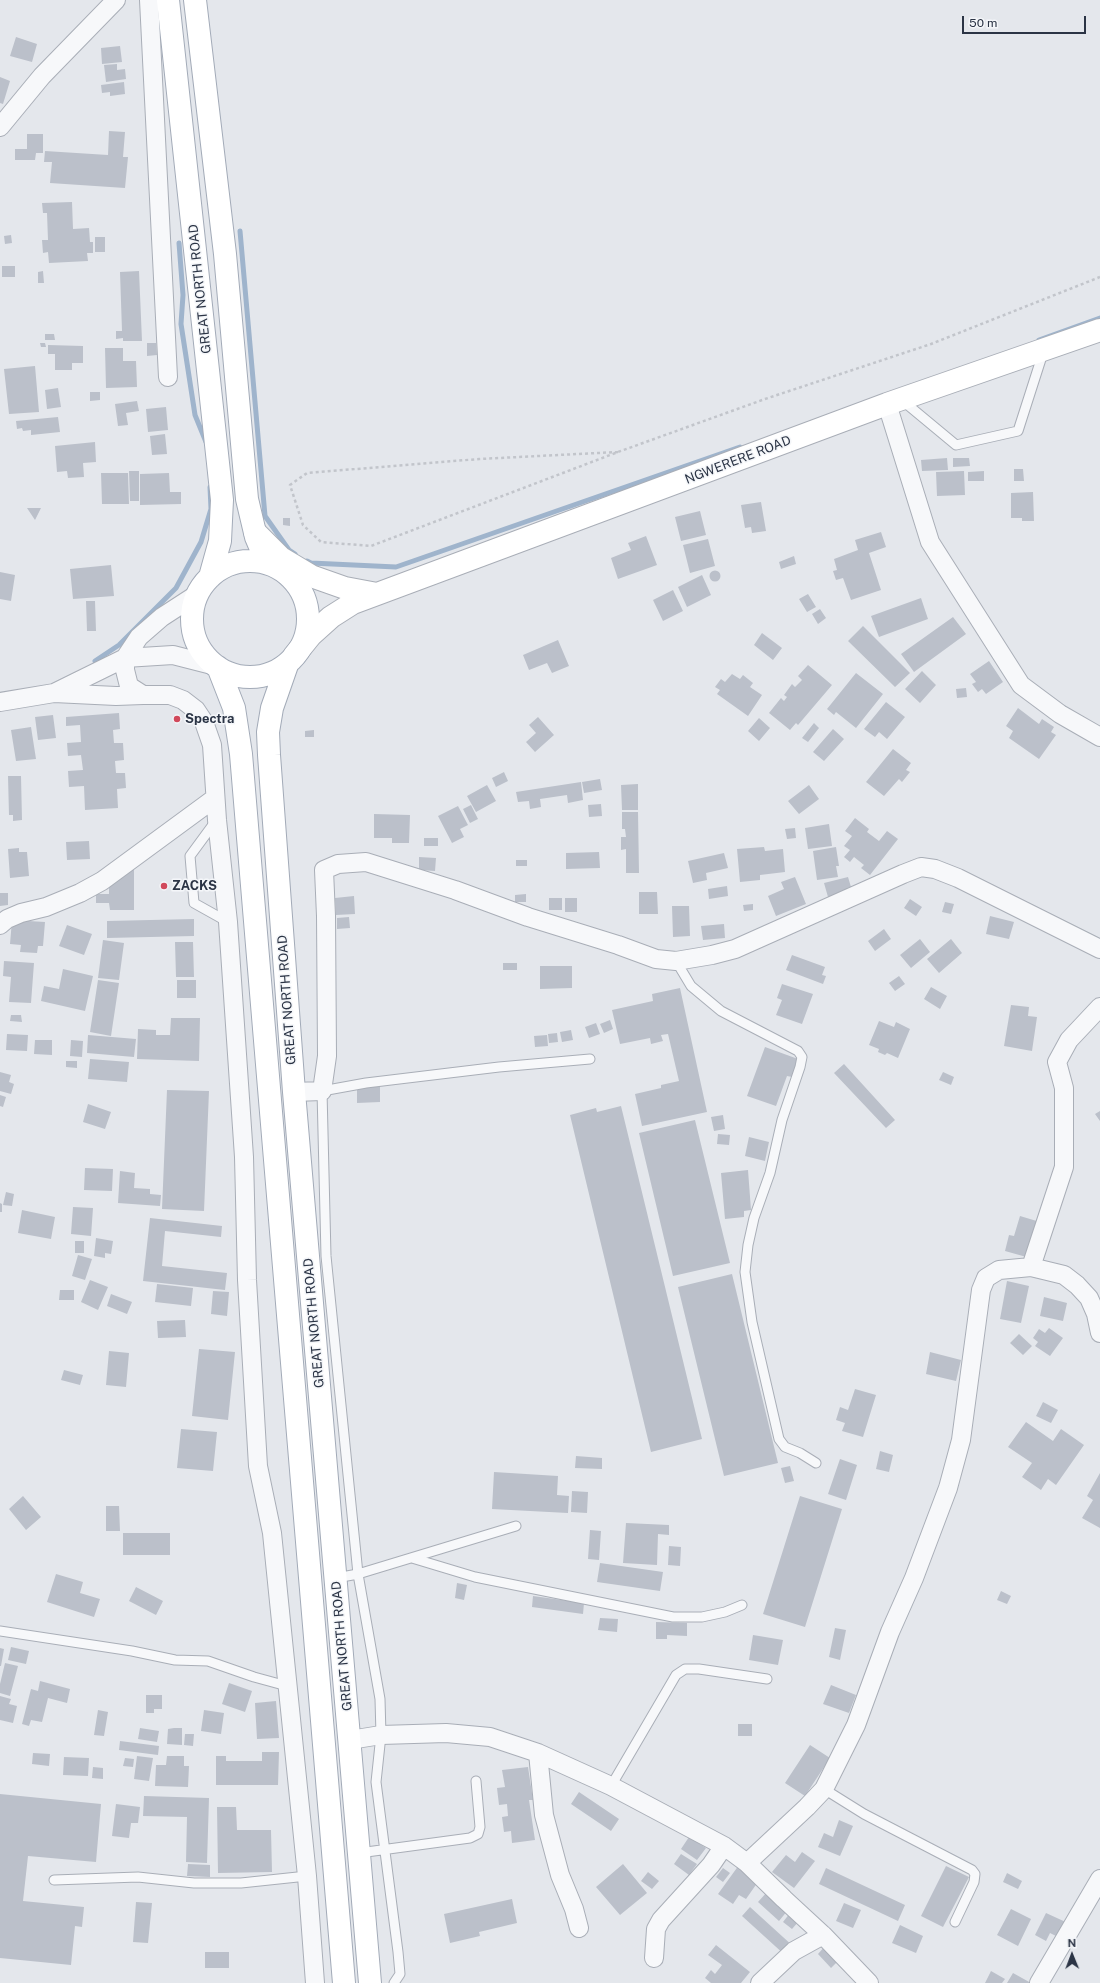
<!DOCTYPE html>
<html>
<head>
<meta charset="utf-8">
<style>
  body { margin:0 }
  #map { position:relative; width:1100px; height:1983px; overflow:hidden; background:#e4e7ec; font-family:"Public Sans",sans-serif }
  canvas { display:block }
  .north { position:absolute; left:1052px; top:1935px; width:40px; height:40px; -webkit-text-stroke:3px #f4f6f9; paint-order:stroke; rotate:359deg; font-size:11px; font-weight:700; line-height:16px; text-align:center; color:#2b3445 }
  .north::after { content:''; display:block; margin:auto; width:14px; height:18px; background:#2b3445; clip-path:polygon(50% 0,100% 100%,50% 72%,0 100%) }
  .scale { position:absolute; left:962px; top:16px; width:124px; height:18px; box-sizing:border-box; border:2px solid #2b3445; border-top:0; padding-left:5px; font-size:12px; line-height:14px; white-space:nowrap; color:#2b3445; -webkit-text-stroke:3px #f4f6f9; paint-order:stroke }
</style>
</head>
<body>
<div id="map">
<canvas width="1100" height="1983"></canvas>
<div class="north">N</div>
<div class="scale">50 m</div>
</div>
<script>
const context = document.querySelector('canvas').getContext('2d');
context.lineJoin = 'round';
function poly(rows) {
  const path = new Path2D();
  for (const r of rows) {
    if (r.length === 3) {
      path.moveTo(r[0] + r[2], r[1]);
      path.arc(r[0], r[1], r[2], 0, 2 * Math.PI);
      continue;
    }
    path.moveTo(r[0], r[1]);
    for (let i = 2; i < r.length; i += 2) path.lineTo(r[i], r[i + 1]);
  }
  return path;
}
function stroke(path, color, width, dash) {
  context.strokeStyle = color;
  context.lineWidth = width;
  context.lineCap = dash ? 'butt' : 'round';
  context.setLineDash(dash || []);
  context.stroke(path);
}
function fillPath(path, color) {
  context.fillStyle = color;
  context.fill(path, 'evenodd');
}
function drawText(font, color, halo, rows, align = 'center') {
  context.font = font + ' "Public Sans",sans-serif';
  context.lineWidth = 3;
  context.setLineDash([]);
  context.textBaseline = 'middle';
  context.strokeStyle = halo;
  context.fillStyle = color;
  for (const [text, x, y, turn = 0] of rows) {
    context.save();
    context.translate(x, y);
    context.rotate((+turn || 0) * Math.PI / 180);
    context.textAlign = isNaN(turn) ? turn : align;
    if (halo) context.strokeText(text, 0, 0);
    context.fillText(text, 0, 0);
    context.restore();
  }
}
stroke(poly([
  [240,231,265,516,289,550,295,554],
  [179,243,183,295,181,324,195,415,206,442],
  [1039,340,1100,318],
  [307,561,311,563,396,567,740,447],
  [95,661,119,645,176,588,201,542,211,509,210,487]
]), '#9fb4cc', 5);
fillPath(poly([
  [16,37,37,44,32,62,10,56],
  [120,46,122,62,102,64,101,48],
  [117,64,117,70,125,69,126,79,106,82,104,65],
  [0,77,10,81,3,104,0,103],
  [124,82,125,94,110,96,110,92,102,93,101,85],
  [109,131,125,132,123,157,128,157,125,188,50,183,52,162,44,162,45,151,108,155],
  [27,134,43,134,43,153,36,153,35,160,15,160,15,149,27,149],
  [72,202,73,229,89,228,90,242,93,242,93,253,87,253,88,261,49,263,48,252,43,253,42,240,48,240,47,213,43,213,42,203],
  [11,235,12,243,5,244,4,236],
  [95,237,105,237,105,252,95,252],
  [2,266,15,266,15,277,2,277],
  [43,271,44,283,38,283,38,272],
  [139,271,142,341,123,341,123,338,116,339,116,331,122,331,120,272],
  [45,334,54,334,55,340,45,340],
  [40,343,45,343,46,347,41,347],
  [147,343,156,343,157,355,147,356],
  [48,345,83,346,83,363,72,363,72,370,55,370,55,354,48,354],
  [105,348,123,348,123,361,136,361,137,387,106,388],
  [35,366,39,412,9,414,4,369],
  [58,388,61,407,47,409,45,390],
  [90,392,100,392,100,400,90,401],
  [137,401,139,411,126,413,128,425,118,426,115,404],
  [166,407,168,430,148,432,146,409],
  [58,417,60,432,31,435,31,430,23,431,22,428,17,429,16,421],
  [165,434,167,454,152,455,150,436],
  [95,442,96,462,83,463,84,477,68,478,67,471,57,472,55,446],
  [947,458,948,470,922,471,921,460],
  [953,458,969,458,970,466,953,467],
  [1014,469,1023,469,1024,481,1014,481],
  [129,471,139,471,139,501,130,501],
  [964,471,965,495,937,496,936,472],
  [984,471,984,481,968,481,968,472],
  [101,473,128,473,129,504,102,504],
  [169,473,170,492,181,492,181,504,140,505,140,474],
  [1033,492,1034,521,1022,521,1022,518,1011,518,1011,493],
  [761,502,766,531,752,533,751,527,745,528,741,505],
  [27,508,41,508,35,520],
  [700,511,706,535,681,541,675,517],
  [283,518,290,518,290,526,283,525],
  [881,532,886,547,869,553,881,590,851,600,843,578,836,580,833,571,837,570,834,559,858,550,855,540],
  [646,536,657,565,618,579,611,558,631,550,628,543],
  [708,539,715,566,690,573,683,545],
  [794,556,796,564,781,569,779,562],
  [111,565,114,596,73,599,70,569],
  [715,576,5.5],
  [0,572,15,575,11,601,0,599],
  [702,575,711,595,687,607,678,587],
  [673,590,683,611,663,621,653,600],
  [808,594,816,607,807,612,799,599],
  [921,598,928,619,879,637,871,616],
  [86,601,95,601,96,631,87,631],
  [820,609,826,618,818,624,812,614],
  [953,617,966,634,914,672,901,654],
  [863,626,910,673,895,687,848,641],
  [762,633,782,648,773,660,754,645],
  [558,640,569,666,552,673,547,663,529,670,523,655],
  [989,661,1003,682,986,694,982,689,978,692,972,684,976,682,970,674],
  [808,665,832,685,798,725,796,723,790,730,769,713,781,698,784,701,787,697,784,695,792,684,795,687,802,680,798,676],
  [922,671,936,685,920,703,905,689],
  [856,673,883,694,856,728,836,712,834,715,827,709],
  [732,674,740,679,743,675,753,683,750,687,762,695,748,716,717,694,720,690,715,687,721,679,725,682],
  [966,688,967,697,957,698,956,689],
  [886,702,905,717,887,739,879,732,875,737,864,729],
  [1018,708,1039,724,1042,719,1054,727,1051,732,1056,735,1039,759,1009,738,1013,731,1006,726],
  [119,713,120,729,113,730,114,743,123,743,124,760,115,761,116,773,125,773,126,788,117,789,118,808,85,810,84,786,69,787,68,771,83,770,81,755,68,756,67,743,81,742,80,725,66,726,66,717],
  [53,715,56,738,38,740,35,717],
  [538,717,554,735,535,752,526,742,536,733,529,725],
  [759,718,770,728,759,741,748,731],
  [814,723,819,728,808,742,802,738],
  [31,727,36,759,16,761,11,730],
  [833,729,844,739,824,761,813,752],
  [314,730,314,737,305,737,305,731],
  [893,749,911,763,906,770,910,772,902,782,899,779,884,796,866,782],
  [504,772,508,781,496,787,492,778],
  [8,776,21,776,22,820,13,821,13,815,9,815],
  [600,779,602,790,584,793,582,782],
  [581,782,583,800,568,803,567,795,540,799,541,807,530,809,529,801,518,802,516,792],
  [638,784,638,810,622,810,621,785],
  [487,785,496,801,476,812,467,796],
  [809,785,819,799,799,814,788,801],
  [601,804,602,816,589,817,588,805],
  [471,805,478,819,470,823,463,809],
  [458,806,468,825,460,829,464,837,452,843,438,816],
  [622,812,638,812,639,873,626,873,626,849,621,850,621,837,626,837,625,829,622,829],
  [374,814,410,815,409,843,392,843,392,838,374,838],
  [855,818,869,829,867,832,879,841,887,831,898,839,870,875,861,868,864,865,854,857,850,862,844,857,850,850,844,846,852,836,845,831],
  [829,824,832,846,808,849,805,828],
  [795,828,796,838,787,839,785,829],
  [424,838,438,838,438,846,424,846],
  [89,841,90,859,67,860,66,842],
  [764,847,765,851,783,849,785,872,760,875,760,880,740,882,737,849],
  [836,847,839,866,836,866,838,877,817,880,813,851],
  [19,848,19,852,27,852,29,876,10,878,8,849],
  [599,852,600,868,566,869,566,853],
  [724,853,728,868,706,873,707,880,693,883,688,861],
  [419,857,436,858,435,871,419,870],
  [516,860,527,860,527,866,516,866],
  [134,864,134,910,110,910,109,903,96,903,96,894,109,894,109,879],
  [795,877,806,904,776,916,768,896,784,889,781,882],
  [848,877,851,887,847,888,848,892,828,897,824,883],
  [727,886,728,896,709,899,708,889],
  [639,892,657,892,658,914,639,914],
  [0,893,8,893,8,905,0,906],
  [526,894,526,902,515,902,515,895],
  [354,896,355,914,336,915,335,898],
  [549,898,562,898,562,910,549,910],
  [565,898,577,898,577,912,565,912],
  [910,899,922,907,916,916,904,908],
  [945,902,954,904,951,914,942,912],
  [753,904,753,910,744,911,743,905],
  [672,906,689,906,690,936,673,937],
  [990,916,1014,922,1009,939,986,934],
  [349,917,350,928,337,929,337,918],
  [194,919,194,936,107,938,107,921],
  [12,920,45,922,43,946,38,946,37,953,20,952,21,945,10,944],
  [724,924,725,938,703,940,701,926],
  [67,925,92,934,84,955,59,946],
  [884,929,891,939,875,951,868,941],
  [920,939,930,952,911,968,900,955],
  [951,939,962,953,939,973,927,959],
  [103,940,124,943,119,980,98,978],
  [175,942,193,942,194,977,176,977],
  [792,955,825,967,822,975,826,976,823,984,786,970],
  [4,961,34,963,31,1003,9,1002,11,977,3,976],
  [503,963,517,963,517,970,503,970],
  [540,966,572,966,572,988,540,989],
  [63,969,93,976,85,1011,41,1001,44,986,59,989],
  [899,976,905,984,895,991,889,983],
  [98,980,119,983,111,1036,90,1032],
  [177,980,196,980,196,998,177,998],
  [782,984,813,994,802,1024,776,1015,782,1000,777,998],
  [931,987,947,996,940,1009,924,999],
  [680,988,707,1112,642,1126,635,1094,661,1088,661,1085,679,1081,668,1034,661,1035,663,1041,651,1044,650,1038,620,1044,612,1010,653,1001,652,994],
  [1011,1005,1029,1007,1028,1016,1037,1017,1032,1051,1004,1046],
  [11,1015,21,1015,22,1022,10,1021],
  [171,1018,200,1018,199,1061,137,1059,138,1029,156,1030,156,1035,170,1035],
  [610,1020,613,1029,604,1033,600,1024],
  [879,1021,894,1027,896,1022,910,1029,898,1058,887,1053,885,1055,878,1052,879,1049,869,1045],
  [596,1023,600,1034,589,1038,585,1027],
  [571,1030,573,1040,562,1042,560,1032],
  [557,1033,558,1042,549,1043,548,1034],
  [7,1034,28,1035,27,1051,6,1050],
  [88,1035,136,1039,134,1057,87,1053],
  [547,1035,548,1046,535,1047,534,1036],
  [35,1040,52,1040,52,1055,34,1054],
  [71,1040,83,1041,82,1057,70,1056],
  [765,1047,798,1059,792,1077,787,1076,776,1106,747,1096],
  [90,1059,129,1062,127,1082,88,1079],
  [66,1061,77,1061,77,1068,66,1067],
  [844,1064,895,1120,886,1128,834,1073],
  [0,1072,11,1075,9,1082,14,1084,11,1094,0,1091],
  [943,1072,954,1077,951,1085,939,1080],
  [357,1086,380,1086,380,1102,357,1103],
  [167,1090,209,1091,204,1211,162,1209],
  [0,1095,6,1097,3,1107,0,1106],
  [88,1104,111,1112,105,1129,83,1122],
  [621,1106,702,1439,651,1452,570,1115,596,1108,597,1112],
  [1100,1111,1100,1121,1095,1114],
  [723,1115,725,1129,714,1131,711,1117],
  [695,1120,730,1263,673,1276,639,1133],
  [718,1134,730,1135,729,1145,717,1144],
  [749,1137,769,1142,765,1161,745,1156],
  [85,1168,113,1169,112,1191,84,1190],
  [748,1170,751,1210,744,1211,744,1217,725,1219,721,1173],
  [120,1171,135,1173,134,1188,150,1189,150,1194,161,1195,160,1206,118,1203],
  [6,1192,14,1194,12,1206,3,1205],
  [0,1203,2,1204,2,1212,0,1212],
  [73,1207,93,1208,91,1236,71,1234],
  [22,1210,55,1217,51,1239,18,1233],
  [1020,1216,1040,1222,1030,1258,1005,1251,1009,1235,1014,1236],
  [150,1218,222,1226,221,1237,165,1231,162,1266,227,1273,225,1290,143,1281],
  [96,1238,113,1241,111,1254,105,1253,105,1258,94,1256],
  [75,1241,84,1241,84,1253,75,1253],
  [78,1255,92,1259,85,1280,72,1276],
  [732,1274,778,1463,724,1476,678,1287],
  [90,1280,108,1287,98,1310,81,1302],
  [1007,1281,1029,1286,1021,1323,1000,1319],
  [157,1284,193,1288,191,1306,155,1302],
  [60,1290,74,1290,74,1300,59,1300],
  [213,1291,229,1292,227,1316,211,1314],
  [111,1294,132,1302,127,1314,107,1306],
  [1044,1297,1067,1303,1063,1321,1040,1316],
  [185,1320,186,1337,158,1338,157,1321],
  [1049,1328,1063,1338,1050,1356,1035,1346,1038,1342,1033,1338,1039,1329,1045,1333],
  [1019,1334,1032,1346,1023,1355,1010,1343],
  [199,1349,235,1352,228,1420,192,1416],
  [109,1351,129,1353,126,1387,106,1385],
  [930,1352,961,1360,956,1381,926,1374],
  [64,1370,83,1375,80,1385,61,1380],
  [855,1389,876,1395,863,1437,842,1431,845,1423,836,1420,840,1407,848,1410],
  [1043,1402,1058,1410,1051,1423,1036,1416],
  [1026,1422,1053,1441,1061,1429,1084,1445,1056,1485,1048,1479,1041,1490,1022,1477,1032,1463,1008,1447],
  [181,1429,217,1432,213,1471,177,1468],
  [880,1451,893,1455,889,1472,876,1469],
  [576,1456,602,1458,602,1469,575,1468],
  [840,1459,857,1465,846,1500,828,1494],
  [790,1466,794,1481,785,1483,781,1468],
  [494,1472,558,1476,557,1495,569,1496,568,1513,492,1509],
  [1100,1473,1100,1528,1082,1518,1093,1500,1087,1496],
  [572,1491,588,1492,587,1513,571,1512],
  [23,1496,41,1517,26,1530,9,1509],
  [800,1496,842,1509,805,1627,763,1614],
  [106,1506,119,1506,120,1531,106,1531],
  [626,1523,669,1525,669,1535,658,1534,657,1565,623,1563],
  [590,1530,601,1531,599,1560,588,1559],
  [123,1533,170,1533,170,1555,123,1555],
  [669,1546,681,1547,680,1566,668,1565],
  [600,1563,663,1572,660,1591,597,1582],
  [56,1574,83,1582,80,1593,100,1599,94,1617,47,1602],
  [457,1583,467,1585,464,1600,455,1598],
  [136,1587,163,1601,156,1615,129,1601],
  [1001,1591,1011,1596,1007,1604,997,1600],
  [533,1596,584,1603,583,1614,532,1607],
  [600,1618,618,1619,617,1632,598,1630],
  [656,1622,687,1623,687,1636,667,1635,667,1639,656,1639],
  [835,1628,846,1630,840,1660,829,1657],
  [753,1635,783,1640,778,1665,749,1660],
  [11,1647,29,1651,26,1664,8,1660],
  [0,1648,4,1649,1,1666,0,1666],
  [5,1663,18,1666,10,1696,0,1693,0,1684],
  [40,1681,70,1689,67,1703,48,1698,42,1722,31,1720,29,1726,22,1724,31,1689,38,1691],
  [229,1683,252,1691,245,1712,222,1704],
  [831,1685,856,1695,849,1713,823,1704],
  [146,1695,162,1695,162,1709,154,1709,154,1713,146,1713],
  [0,1696,11,1699,9,1704,17,1706,13,1723,0,1720],
  [276,1701,279,1738,257,1739,255,1703],
  [98,1710,108,1712,104,1736,94,1735],
  [204,1710,224,1713,221,1734,201,1731],
  [738,1724,752,1724,752,1736,738,1736],
  [140,1728,159,1731,157,1742,138,1739],
  [174,1728,182,1728,182,1745,167,1744,168,1729],
  [185,1734,194,1734,193,1746,184,1745],
  [120,1741,159,1746,158,1755,119,1750],
  [810,1745,830,1758,805,1796,785,1783],
  [262,1752,279,1752,278,1785,216,1785,216,1756,226,1756,226,1761,262,1761],
  [33,1753,50,1754,49,1766,32,1764],
  [137,1756,153,1758,149,1781,134,1779],
  [167,1756,184,1756,184,1766,189,1766,188,1787,155,1786,156,1765,166,1765],
  [64,1757,89,1758,88,1776,63,1775],
  [125,1758,134,1759,133,1767,123,1766],
  [93,1767,103,1768,103,1779,92,1778],
  [528,1767,533,1800,529,1800,535,1840,512,1843,511,1831,504,1832,502,1817,508,1816,507,1804,499,1805,497,1788,505,1787,502,1770],
  [579,1792,619,1819,611,1831,571,1804],
  [0,1794,101,1804,96,1862,28,1856,23,1901,84,1907,82,1927,75,1926,71,1965,0,1958],
  [144,1796,209,1798,207,1863,186,1862,187,1817,143,1816],
  [116,1804,140,1807,138,1823,131,1823,129,1838,112,1836],
  [217,1807,236,1807,237,1830,271,1830,272,1872,218,1873],
  [839,1820,853,1826,840,1856,818,1847,824,1833,833,1837],
  [689,1837,706,1848,697,1860,681,1849],
  [802,1852,815,1861,794,1888,772,1872,786,1855,795,1862],
  [681,1854,697,1864,689,1875,674,1864],
  [188,1864,210,1865,210,1877,187,1876],
  [623,1864,647,1893,620,1915,596,1887],
  [739,1865,760,1879,746,1899,739,1895,733,1904,718,1894],
  [946,1866,969,1877,943,1927,921,1916],
  [723,1868,730,1873,723,1882,716,1877],
  [826,1868,905,1905,898,1921,819,1884],
  [648,1872,659,1881,652,1889,641,1881],
  [1007,1873,1022,1881,1018,1889,1003,1882],
  [767,1892,788,1910,779,1921,758,1902],
  [512,1899,517,1923,479,1932,480,1936,450,1943,444,1914],
  [136,1902,152,1903,148,1943,133,1942],
  [844,1903,861,1910,853,1928,836,1921],
  [750,1907,794,1947,786,1956,742,1916],
  [1011,1909,1031,1919,1018,1946,997,1935],
  [790,1913,799,1921,792,1929,783,1922],
  [1046,1913,1070,1924,1062,1939,1050,1933,1046,1941,1035,1935],
  [900,1925,923,1936,916,1953,892,1943],
  [716,1945,750,1972,741,1983,711,1983,705,1978,711,1970,715,1974,722,1965,708,1955],
  [826,1945,840,1959,831,1968,818,1954],
  [205,1952,229,1952,229,1968,205,1968],
  [991,1971,1005,1979,1002,1983,985,1983],
  [1013,1973,1031,1983,1007,1983]
]), '#bbc0ca');
const service = poly([
  [903,401,956,445,1018,431,1043,353],
  [215,822,190,856,194,903,228,922],
  [676,961,691,986,721,1011,798,1051,802,1057,800,1067,782,1120,770,1173,754,1218,748,1245,745,1272,752,1322,779,1439,785,1447,800,1453,816,1463],
  [412,1558,475,1577,673,1617,702,1617,725,1612,742,1605],
  [336,1578,358,1574,516,1526],
  [0,1631,132,1651,175,1660,208,1661,254,1677,287,1686],
  [611,1786,676,1675,685,1669,699,1669,767,1679],
  [824,1789,864,1814,972,1870,975,1874,974,1882,955,1922],
  [359,1853,470,1838,478,1834,480,1827,476,1781],
  [54,1880,138,1877,194,1883,241,1883,307,1876],
  [394,1983,400,1974,398,1952,376,1782,381,1735,380,1699,358,1574,326,1256,322,1091,366,1083,499,1067,590,1059]
]);
const minor = poly([
  [149,0,168,377],
  [0,127,42,76,116,0],
  [887,404,930,542,1021,685,1060,714,1100,737],
  [199,593,162,617,139,637,125,658,125,670,129,686,143,695,170,695,183,700,196,710,204,722,212,745,217,820,228,922,244,1157,247,1280,258,1466,272,1533,307,1876,315,1983],
  [54,693,125,658,173,655,216,666],
  [0,702,54,693,116,696,143,695],
  [0,925,7,919,21,913,46,907,80,893,102,881,215,798],
  [294,1092,322,1091,327,1056,326,916,324,870,338,864,366,862,455,890,528,917,618,945,656,959,676,961,712,955,735,949,903,874,921,867,935,869,958,878,1100,949],
  [1031,1267,1064,1275,1077,1285,1089,1298,1096,1314,1100,1333],
  [350,1740,381,1735,446,1733,490,1737,538,1753,611,1786,724,1846,747,1863,784,1899,823,1935,869,1983],
  [538,1753,544,1815,560,1875,574,1909,579,1928],
  [747,1863,807,1807,824,1789,856,1725,890,1632,914,1578,948,1488,961,1440,981,1290,986,1278,999,1270,1031,1267,1064,1167,1064,1088,1057,1062,1069,1040,1100,1007],
  [654,1958,656,1929,661,1920,711,1865,724,1846],
  [760,1983,794,1951,823,1935],
  [1039,1983,1100,1879]
]);
const secondary = poly([
  [255,532,281,558,311,576,345,588,377,594],
  [294,656,311,635,331,617,353,603,887,404,1100,330]
]);
const primary = poly([
  [168,0,222,500,220,541,210,577],
  [195,0,225,254,247,499,256,537,267,563],
  [250,619,58],
  [287,665,272,708,268,732,269,755,294,1092,370,1983],
  [218,667,234,708,241,754,344,1983]
]);
stroke(service, '#a9aeb7', 11);
stroke(minor, '#a9aeb7', 20);
stroke(secondary, '#a9aeb7', 24);
stroke(primary, '#a3abb8', 24);
stroke(poly([
  [618,452,479,459,307,473,290,485,303,525,321,542,371,546,618,452,765,399,931,344,1100,277]
]), '#c2c5cb', 2.5, [3, 3]);
stroke(service, '#f7f8fa', 9);
stroke(minor, '#f7f8fa', 18);
stroke(secondary, '#fff', 22);
stroke(primary, '#fff', 22);
for (const [x, y, r, color] of [
  [177,719,4,"#d1495b"],
  [164,886,4,"#d1495b"]
]) {
  const dot = new Path2D();
  dot.arc(x, y, r, 0, 2 * Math.PI);
  context.fillStyle = color;
  context.fill(dot);
  stroke(dot, '#f4f6f9', 1.5);
}
drawText('13px', '#2b3445', '#f4f6f9', [
  ["GREAT NORTH ROAD",200,289,-96],
  ["NGWERERE ROAD",738,460,-21],
  ["GREAT NORTH ROAD",287,1000,-94],
  ["GREAT NORTH ROAD",314,1323,-95],
  ["GREAT NORTH ROAD",342,1646,-95]
]);
drawText('bold 13px', '#2b3445', '#f4f6f9', [
  ["Spectra",185,719],
  ["ZACKS",172,886]
], 'left');
</script>
</body>
</html>
